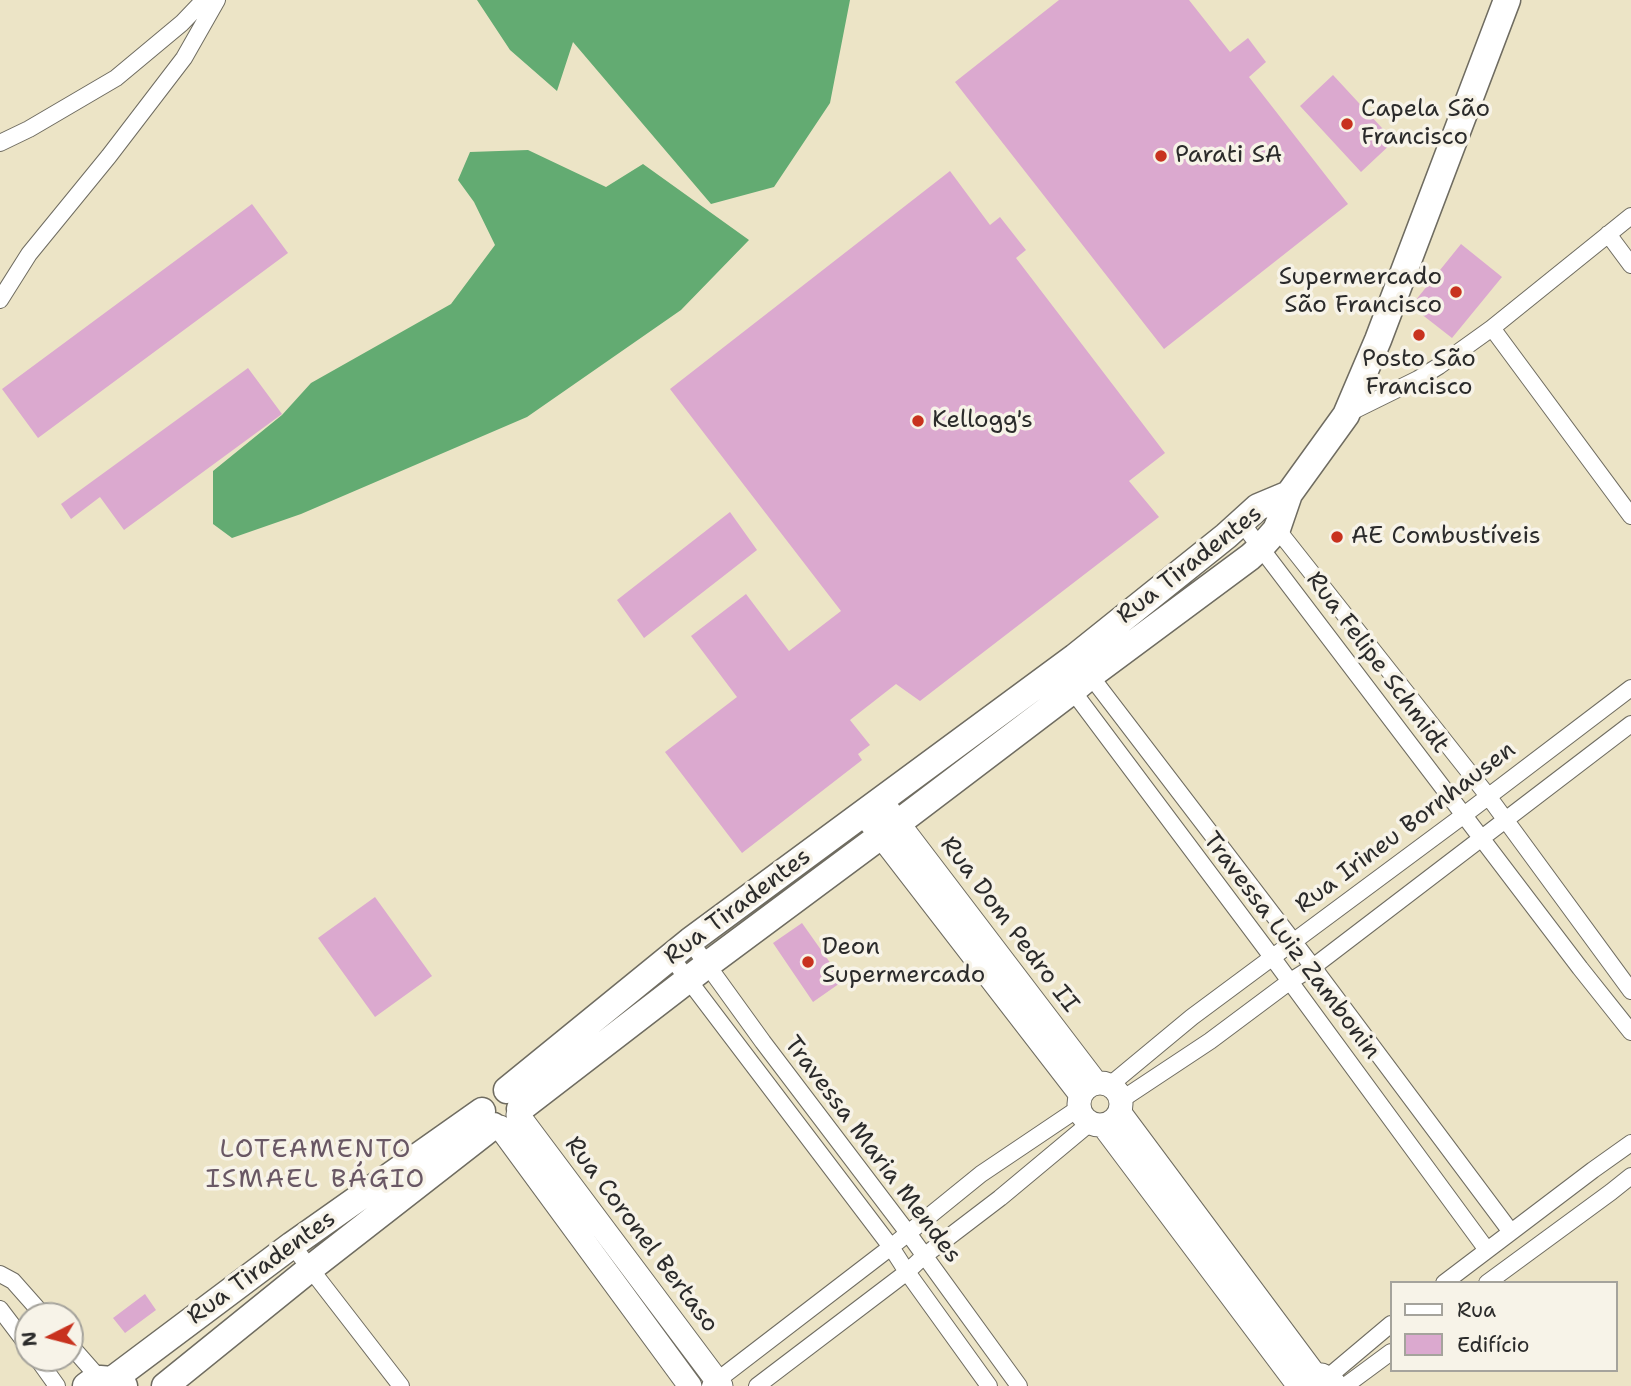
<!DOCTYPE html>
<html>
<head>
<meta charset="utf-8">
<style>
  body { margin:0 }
  #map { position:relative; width:1631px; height:1386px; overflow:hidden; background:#ece4c6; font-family:"Shantell Sans",sans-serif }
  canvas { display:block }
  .legend { position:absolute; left:1390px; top:1281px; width:228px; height:91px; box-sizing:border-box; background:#f7f3e8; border:2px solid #a5a39c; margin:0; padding:9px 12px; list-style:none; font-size:21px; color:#2b2b2b }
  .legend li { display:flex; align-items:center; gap:14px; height:35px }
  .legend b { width:35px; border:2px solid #a5a39c }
  .north { position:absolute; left:14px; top:1302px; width:70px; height:70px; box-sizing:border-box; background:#f7f3e8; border:2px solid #a5a39c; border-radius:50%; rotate:264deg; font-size:19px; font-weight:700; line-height:28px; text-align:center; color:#2b2b2b }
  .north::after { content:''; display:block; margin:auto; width:24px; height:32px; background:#c8321e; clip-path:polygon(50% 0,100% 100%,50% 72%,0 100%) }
</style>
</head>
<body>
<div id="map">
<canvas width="1631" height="1386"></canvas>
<ul class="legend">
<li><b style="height:9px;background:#fff"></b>Rua</li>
<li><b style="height:19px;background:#dba9cf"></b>Edifício</li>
</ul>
<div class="north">N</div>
</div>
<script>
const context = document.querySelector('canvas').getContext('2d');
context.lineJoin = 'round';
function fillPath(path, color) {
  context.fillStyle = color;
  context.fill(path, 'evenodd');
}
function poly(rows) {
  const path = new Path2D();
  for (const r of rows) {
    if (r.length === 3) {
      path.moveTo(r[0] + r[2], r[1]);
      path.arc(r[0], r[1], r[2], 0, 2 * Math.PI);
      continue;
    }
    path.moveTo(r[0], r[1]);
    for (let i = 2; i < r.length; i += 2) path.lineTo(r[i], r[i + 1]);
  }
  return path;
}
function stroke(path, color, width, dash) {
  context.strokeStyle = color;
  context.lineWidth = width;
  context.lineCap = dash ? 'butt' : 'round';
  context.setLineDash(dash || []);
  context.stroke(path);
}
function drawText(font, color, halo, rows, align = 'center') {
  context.font = font + ' "Shantell Sans",sans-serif';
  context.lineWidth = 7;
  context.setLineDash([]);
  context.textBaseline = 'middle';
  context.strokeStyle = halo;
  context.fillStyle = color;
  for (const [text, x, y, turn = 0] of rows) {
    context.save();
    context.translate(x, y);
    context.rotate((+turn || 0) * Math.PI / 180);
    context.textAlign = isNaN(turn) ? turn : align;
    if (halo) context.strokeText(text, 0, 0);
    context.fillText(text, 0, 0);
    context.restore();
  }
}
fillPath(poly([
  [477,0,850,0,830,103,774,187,711,204,573,42,557,91,510,50],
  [528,150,606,187,643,164,749,240,681,310,527,417,301,514,232,538,213,524,213,471,282,415,311,383,451,304,495,245,474,202,458,180,470,152]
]), '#63ab72');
fillPath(poly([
  [1059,0,1189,0,1230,52,1248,38,1266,62,1249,77,1348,204,1164,349,955,82],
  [1333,75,1394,141,1361,172,1300,106],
  [950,171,990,225,1000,217,1026,250,1016,258,1165,453,1129,481,1159,517,920,701,896,684,850,720,870,745,858,754,862,760,742,853,665,752,737,697,691,636,746,594,789,651,841,611,670,389],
  [252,204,288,253,38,438,2,389],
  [1461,244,1502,277,1452,338,1411,306],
  [248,368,282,414,124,530,100,497,71,519,61,504],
  [730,512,757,550,644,638,617,600],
  [375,897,432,976,375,1017,318,938],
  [802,923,843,981,813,1002,773,943],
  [145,1294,156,1310,125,1333,113,1318]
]), '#dba9cf');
const street = poly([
  [0,143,29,129,116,78,182,23,204,0],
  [1608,234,1631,265],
  [0,300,29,254,109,156,184,58,217,0],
  [1492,328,1631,516],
  [1347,414,1418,379,1439,366,1492,328,1631,216],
  [1241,522,1580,968,1631,1032],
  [1273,524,1488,796,1631,991],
  [1086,670,1313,967,1511,1232],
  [1069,686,1272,957,1487,1250],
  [690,941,763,1042,908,1233,1019,1386],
  [671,957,891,1247,907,1272,989,1386],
  [1110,1085,1192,1017,1464,815,1631,688],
  [1121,1100,1210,1041,1289,982,1313,967,1631,724],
  [292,1245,401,1386],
  [0,1274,13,1281,44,1316],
  [1444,1283,1593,1170,1631,1143],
  [1487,1283,1611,1192,1631,1176],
  [0,1309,28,1346],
  [70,1345,100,1379],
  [37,1358,57,1386],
  [1328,1377,1391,1324],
  [710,1386,891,1247,981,1174,1079,1108],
  [757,1386,907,1272,924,1256,1000,1198,1090,1123],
  [1345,1386,1391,1352]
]);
const secondary = poly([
  [888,810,1096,1083],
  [871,823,1081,1095],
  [1100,1104,21],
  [1120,1113,1315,1375],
  [518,1115,721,1386],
  [1103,1125,1299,1386],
  [500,1127,690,1386],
  [1303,1380,1309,1376,1322,1375,1332,1381,1336,1386]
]);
const primary = poly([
  [507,1090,690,941,1075,657,1226,536,1258,507,1289,494],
  [520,1109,707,965,898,823,1072,691,1091,675,1250,557,1261,547,1277,529,1289,494,1346,415,1378,340,1507,0],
  [112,1380,292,1245,482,1111],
  [86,1386,90,1383,100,1379,112,1380,124,1386],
  [165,1386,311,1268,493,1126]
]);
stroke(street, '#6f6c61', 18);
stroke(secondary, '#6f6c61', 25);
stroke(primary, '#6f6c61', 29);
stroke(street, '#fff', 16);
stroke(secondary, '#fff', 23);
stroke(primary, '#fff', 26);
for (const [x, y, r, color] of [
  [1347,124,7,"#c8321e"],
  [1161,156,7,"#c8321e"],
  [1456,292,7,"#c8321e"],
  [1419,335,7,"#c8321e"],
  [918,421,7,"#c8321e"],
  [1337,537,7,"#c8321e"],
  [808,962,7,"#c8321e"]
]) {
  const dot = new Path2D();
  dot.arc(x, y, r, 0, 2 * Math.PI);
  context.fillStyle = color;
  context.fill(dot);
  stroke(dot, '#f7f3e8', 2.5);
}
drawText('24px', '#2b2b2b', '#f7f3e8', [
  ["Capela São",1361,110],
  ["Francisco",1361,138],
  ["Parati SA",1175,156],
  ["Supermercado",1442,278,"right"],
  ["São Francisco",1442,306,"right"],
  ["Posto São",1419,360,"center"],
  ["Francisco",1419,388,"center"],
  ["Kellogg's",932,421],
  ["AE Combustíveis",1351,537],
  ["Deon",822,948],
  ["Supermercado",822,976]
], 'left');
drawText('24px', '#2b2b2b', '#f7f3e8', [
  ["Rua Tiradentes",1190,565,-38],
  ["Rua Felipe Schmidt",1377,663,53],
  ["Rua Irineu Bornhausen",1406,828,-37],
  ["Rua Tiradentes",738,907,-37],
  ["Rua Dom Pedro II",1009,925,53],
  ["Travessa Luiz Zambonin",1291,946,53],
  ["Travessa Maria Mendes",872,1150,53],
  ["Rua Coronel Bertaso",641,1235,53],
  ["Rua Tiradentes",262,1268,-36]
]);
context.letterSpacing = '2px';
drawText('26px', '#695764', '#f7f3e8', [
  ["LOTEAMENTO",316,1150],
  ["ISMAEL BÁGIO",316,1180]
]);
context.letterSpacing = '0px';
</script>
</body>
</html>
